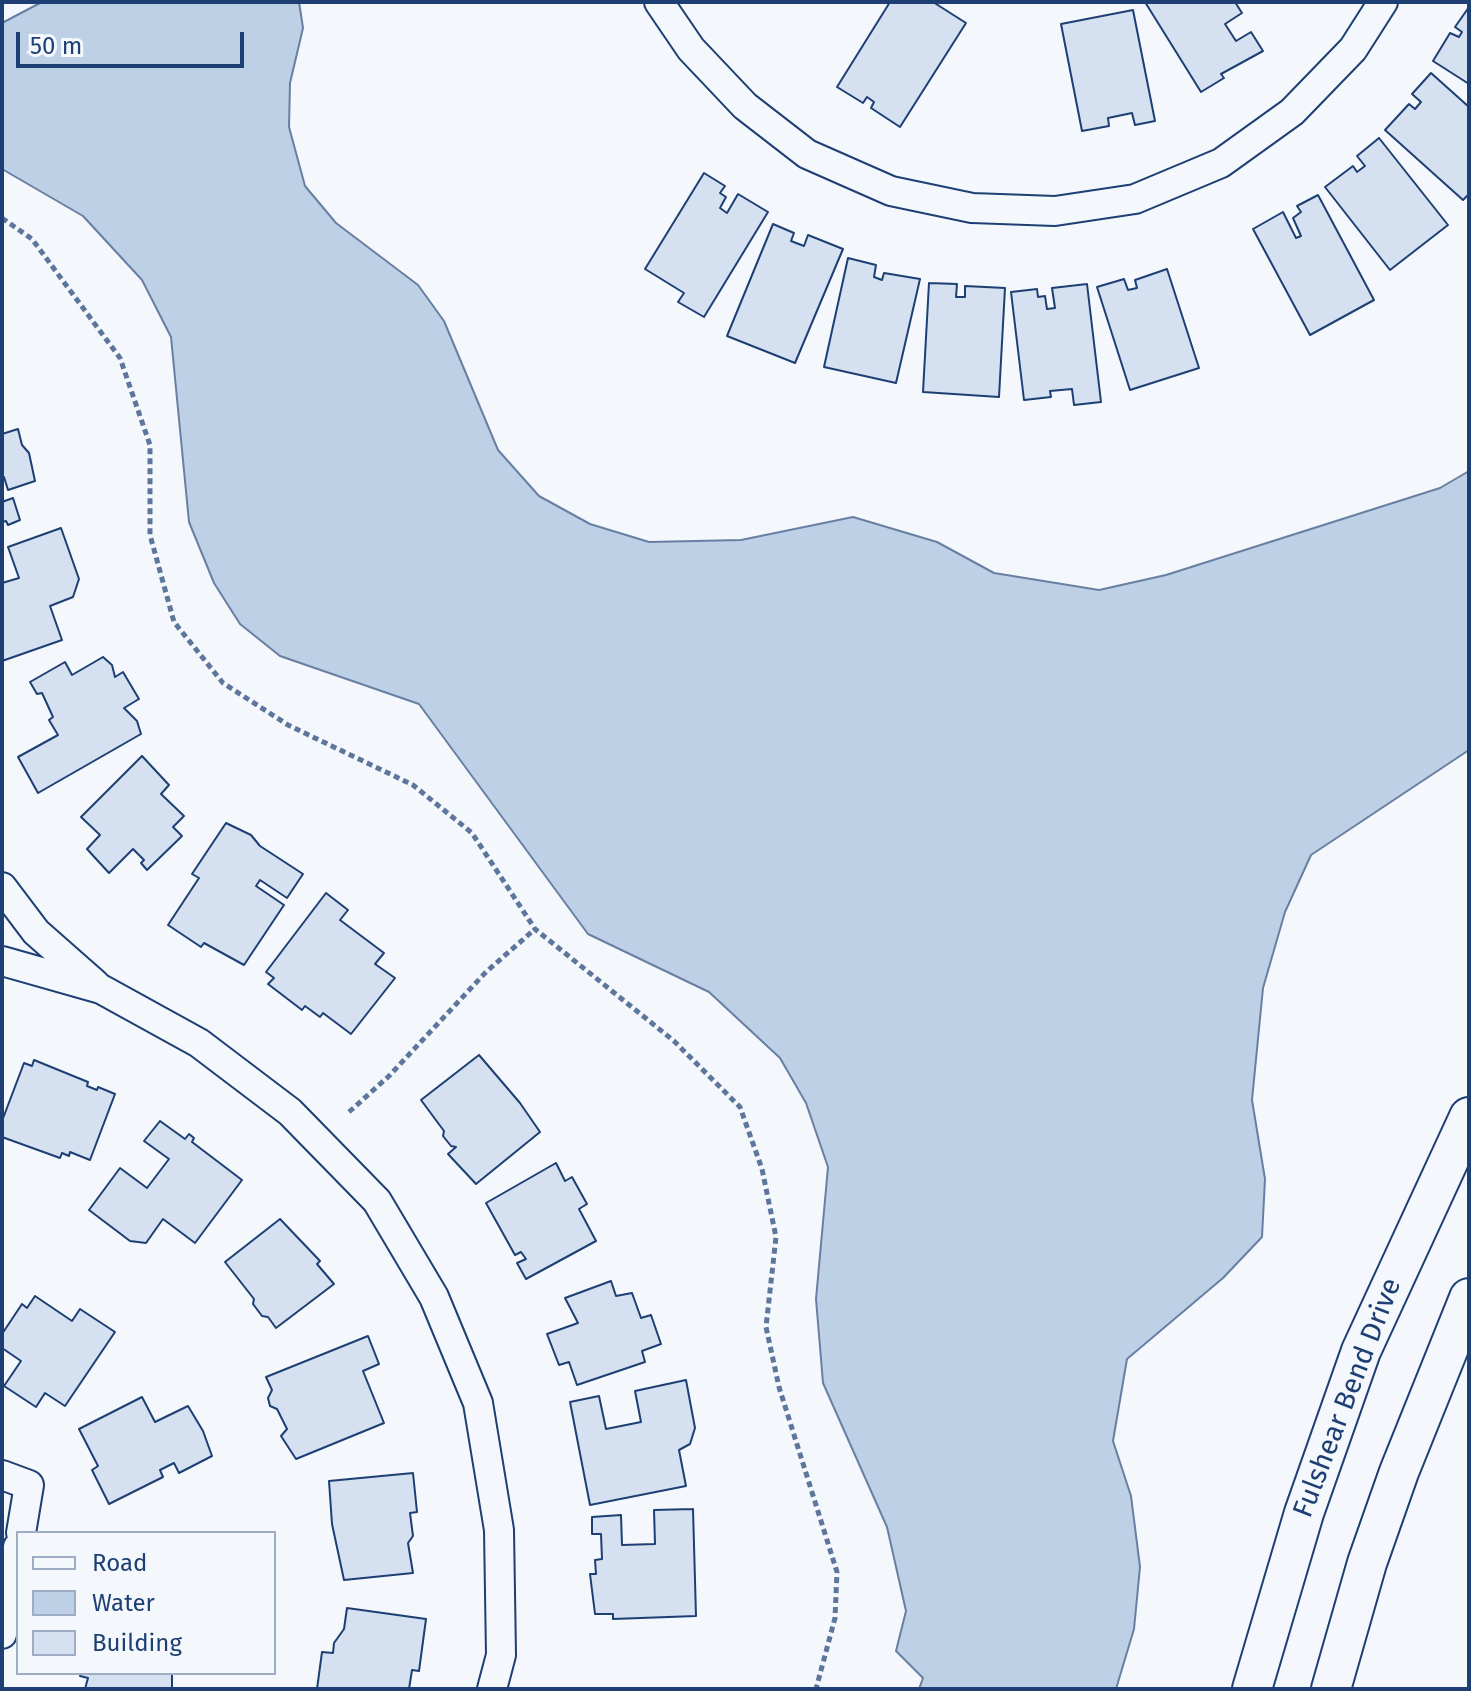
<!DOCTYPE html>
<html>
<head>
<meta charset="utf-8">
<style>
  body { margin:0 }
  #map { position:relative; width:1471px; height:1691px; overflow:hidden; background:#f4f7fb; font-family:"Fira Sans",sans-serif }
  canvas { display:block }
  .frame { position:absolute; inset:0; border:4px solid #1d3f73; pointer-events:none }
  .legend { position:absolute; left:16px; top:1531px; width:260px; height:144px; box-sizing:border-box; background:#f4f7fb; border:2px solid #9eadc5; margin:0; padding:10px 14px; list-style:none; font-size:24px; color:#1d3f73 }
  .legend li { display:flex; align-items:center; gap:16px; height:40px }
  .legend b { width:40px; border:2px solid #9eadc5 }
  .scale { position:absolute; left:16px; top:32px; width:228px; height:36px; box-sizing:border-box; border:4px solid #1d3f73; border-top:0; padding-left:10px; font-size:24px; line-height:28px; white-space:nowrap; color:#1d3f73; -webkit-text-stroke:6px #f4f7fb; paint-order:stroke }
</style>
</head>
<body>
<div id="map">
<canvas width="1471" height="1691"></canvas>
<div class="frame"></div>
<ul class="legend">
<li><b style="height:10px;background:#f4f7fb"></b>Road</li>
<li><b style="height:22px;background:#bed0e5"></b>Water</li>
<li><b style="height:22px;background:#d5e0f0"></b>Building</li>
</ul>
<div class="scale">50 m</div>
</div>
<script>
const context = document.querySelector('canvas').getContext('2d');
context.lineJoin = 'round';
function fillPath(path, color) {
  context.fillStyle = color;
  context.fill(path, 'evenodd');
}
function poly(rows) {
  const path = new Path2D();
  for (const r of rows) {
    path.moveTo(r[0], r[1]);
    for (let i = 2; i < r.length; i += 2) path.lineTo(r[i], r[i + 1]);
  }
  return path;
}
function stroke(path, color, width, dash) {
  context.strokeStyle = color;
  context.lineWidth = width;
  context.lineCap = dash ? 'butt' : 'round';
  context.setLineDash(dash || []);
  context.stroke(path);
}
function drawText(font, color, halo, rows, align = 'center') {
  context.font = font + ' "Fira Sans",sans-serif';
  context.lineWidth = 6;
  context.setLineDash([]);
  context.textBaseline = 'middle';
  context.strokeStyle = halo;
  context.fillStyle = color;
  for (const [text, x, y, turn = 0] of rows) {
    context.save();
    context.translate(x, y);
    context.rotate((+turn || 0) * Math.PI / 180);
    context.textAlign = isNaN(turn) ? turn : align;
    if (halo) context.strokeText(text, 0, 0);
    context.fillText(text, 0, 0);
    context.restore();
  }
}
const water = poly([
  [42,2,299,2,303,28,290,83,289,127,305,186,336,223,418,285,444,321,498,450,539,496,590,524,649,542,741,540,853,517,937,542,994,573,1099,590,1166,575,1440,488,1469,471,1469,750,1311,855,1285,912,1263,988,1252,1100,1265,1179,1262,1237,1223,1278,1127,1359,1113,1441,1131,1496,1140,1567,1134,1629,1116,1689,919,1689,923,1678,896,1651,906,1611,887,1527,823,1383,816,1299,828,1167,806,1103,780,1058,709,992,588,934,419,704,280,656,240,624,214,583,189,522,171,337,142,280,83,216,2,169,2,23,42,2]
]);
fillPath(water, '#bed0e5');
stroke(water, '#687fa3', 2);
const building = poly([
  [890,2,933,2,966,23,900,127,871,108,874,102,867,97,863,103,837,87,890,2],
  [1145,2,1235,2,1242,13,1225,24,1236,41,1251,32,1263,51,1221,74,1224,78,1201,92,1145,2],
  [1469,7,1469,84,1433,61,1450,33,1459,37,1462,32,1455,27,1469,7],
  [1133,10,1155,121,1135,125,1132,113,1108,118,1109,126,1082,131,1061,24,1133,10],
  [1431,73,1469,107,1469,194,1463,200,1385,130,1409,104,1415,109,1421,102,1412,94,1431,73],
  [1379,138,1448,225,1390,270,1325,187,1353,166,1357,172,1365,166,1357,156,1379,138],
  [704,173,725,186,720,193,726,197,720,208,727,213,738,194,768,212,704,317,678,302,684,293,645,269,704,173],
  [1318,195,1374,300,1310,335,1253,229,1283,212,1296,238,1301,236,1293,218,1301,212,1297,206,1318,195],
  [773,224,794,233,791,241,804,246,808,235,843,249,795,363,727,336,773,224],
  [848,258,876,265,874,277,882,280,884,273,920,279,896,383,824,367,848,258],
  [1167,269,1199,368,1130,390,1097,287,1124,279,1128,290,1137,288,1135,280,1167,269],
  [929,283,957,284,956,297,965,297,965,286,1005,288,999,397,923,392,929,283],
  [1087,284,1101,402,1074,405,1072,389,1050,391,1051,397,1024,400,1011,292,1037,289,1038,297,1045,296,1047,309,1055,308,1052,288,1087,284],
  [18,429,22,445,29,453,35,481,8,490,4,477,2,480,2,434,18,429],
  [13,498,20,520,8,525,6,521,2,522,2,502,13,498],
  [61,528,79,579,73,597,50,606,62,640,2,661,2,583,19,578,8,547,61,528],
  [103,657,112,665,115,677,123,672,139,699,124,708,137,721,141,734,38,793,18,757,58,735,49,720,53,717,42,693,37,694,30,682,65,662,72,675,103,657],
  [142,756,169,785,161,794,184,816,173,827,182,836,147,870,141,863,144,860,133,849,109,873,87,849,100,835,81,817,142,756],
  [226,823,251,835,260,846,303,874,287,898,260,880,256,886,284,905,244,965,204,943,201,947,168,925,199,878,192,874,226,823],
  [326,893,348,910,340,920,384,953,375,964,395,978,351,1034,323,1013,320,1017,305,1006,302,1010,268,984,274,978,266,972,326,893],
  [479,1055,520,1103,540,1132,476,1184,448,1154,456,1147,451,1146,443,1136,444,1131,421,1100,479,1055],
  [34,1060,88,1082,87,1086,97,1090,98,1087,115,1094,90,1160,70,1152,69,1156,62,1153,60,1158,2,1137,2,1121,24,1063,32,1066,34,1060],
  [160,1121,185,1139,189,1134,194,1138,192,1142,242,1180,195,1243,163,1219,146,1243,130,1241,89,1210,120,1168,147,1188,169,1159,144,1141,160,1121],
  [556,1163,565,1181,572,1177,587,1204,579,1209,596,1241,526,1279,517,1263,526,1259,521,1252,515,1255,486,1203,556,1163],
  [280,1219,320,1261,317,1264,334,1284,276,1328,268,1317,262,1316,253,1304,254,1299,225,1262,280,1219],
  [611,1281,616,1296,632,1293,641,1318,651,1315,661,1344,642,1351,645,1362,577,1385,569,1362,559,1365,547,1334,578,1323,565,1298,611,1281],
  [35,1296,72,1321,80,1309,115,1332,65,1406,45,1393,36,1407,4,1386,21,1361,2,1348,2,1334,22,1304,27,1308,35,1296],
  [368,1336,379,1364,363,1371,384,1423,296,1459,281,1436,287,1429,277,1409,270,1406,268,1398,272,1390,266,1377,368,1336],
  [686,1380,695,1428,690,1444,679,1450,686,1486,590,1505,570,1402,599,1396,606,1429,641,1422,635,1391,686,1380],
  [142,1397,155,1422,188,1406,203,1431,212,1456,179,1473,174,1463,160,1470,163,1477,109,1504,92,1470,98,1466,79,1429,142,1397],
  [413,1473,417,1512,410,1513,413,1536,408,1543,413,1573,344,1580,332,1524,329,1481,413,1473],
  [693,1509,696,1616,613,1619,613,1614,595,1614,590,1574,596,1574,595,1560,602,1559,601,1534,592,1534,592,1517,621,1515,622,1545,655,1544,654,1510,693,1509],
  [347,1608,426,1619,419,1671,412,1670,409,1689,317,1689,322,1652,333,1653,334,1643,344,1629,347,1608],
  [81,1673,172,1673,172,1689,85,1689,88,1678,80,1676,81,1673]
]);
fillPath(building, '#d5e0f0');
stroke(building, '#1d3f73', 2);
const street = poly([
  [659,2,691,49,745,106,807,154,891,191,972,208,1055,211,1135,199,1221,163,1292,112,1353,49,1383,2],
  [2,887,36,932,95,984],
  [2,961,101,989,199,1043,290,1112,377,1201,434,1297,478,1403,499,1530,501,1655,492,1689],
  [2,1475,29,1485,21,1533],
  [2,1634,18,1547]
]);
const secondary = poly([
  [1252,1689,1304,1513,1361,1351,1469,1117],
  [1331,1689,1367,1563,1399,1472,1469,1298]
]);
stroke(street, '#1d3f73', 32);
stroke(secondary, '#1d3f73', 42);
stroke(poly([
  [2,218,32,239,120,358,150,445,150,535,174,622,223,683,288,725,413,785,472,833,535,929,674,1041,740,1107,762,1169,776,1237,766,1327,779,1387,837,1572,835,1618,816,1689],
  [349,1112,389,1076,486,972,535,929]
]), '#5e769c', 5, [6, 4]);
stroke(street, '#f4f7fb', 28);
stroke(secondary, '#f4f7fb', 38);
drawText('28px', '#1d3f73', '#f4f7fb', [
  ["Fulshear Bend Drive",1348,1398,-69]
]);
</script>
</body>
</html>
